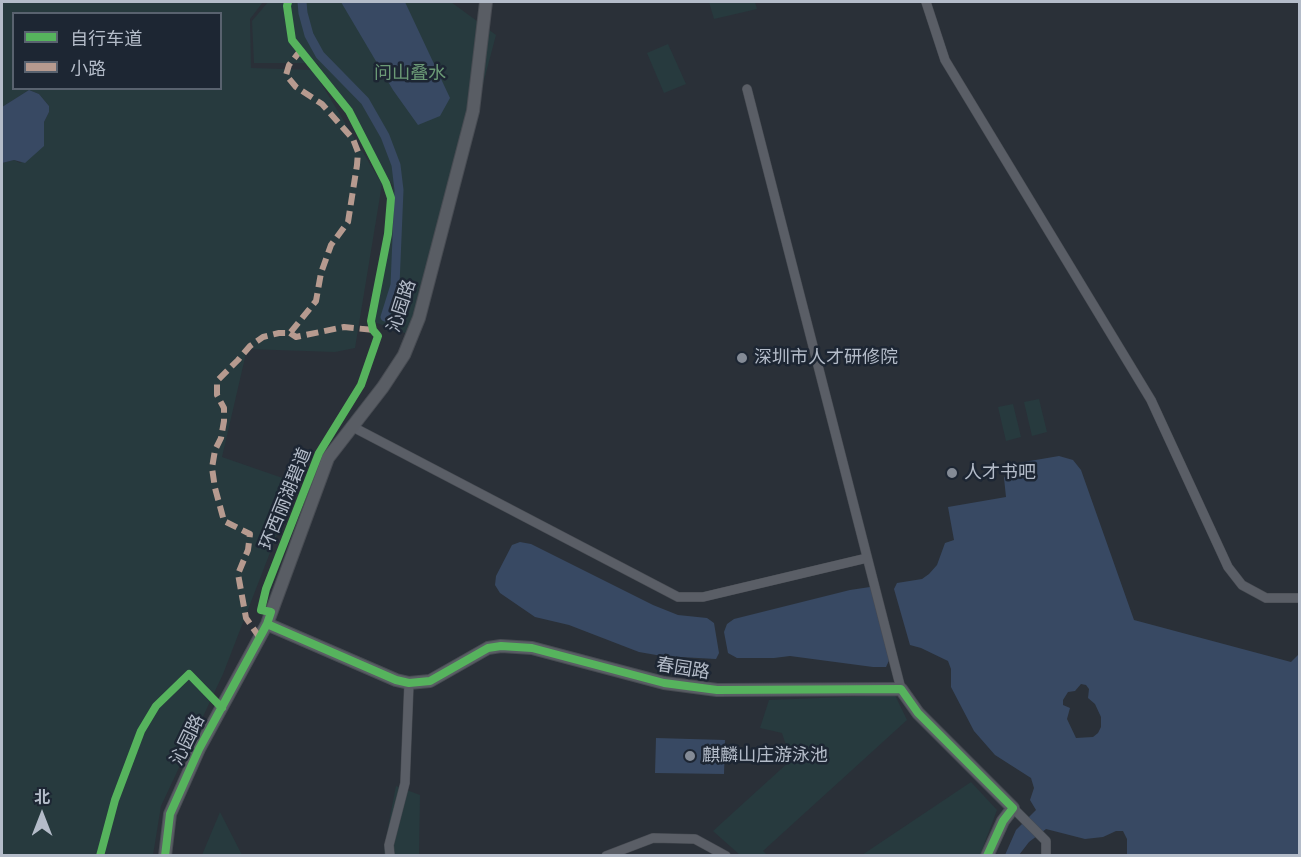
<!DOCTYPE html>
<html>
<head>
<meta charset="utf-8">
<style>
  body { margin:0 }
  #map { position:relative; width:1301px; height:857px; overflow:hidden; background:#2a3038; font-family:"PT Sans Narrow","Noto Sans SC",sans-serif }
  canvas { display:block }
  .frame { position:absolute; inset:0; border:3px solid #b4bcc9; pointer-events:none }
  .legend { position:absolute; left:12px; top:12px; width:210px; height:78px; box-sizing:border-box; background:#1d2633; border:2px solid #59626f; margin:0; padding:8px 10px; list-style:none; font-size:18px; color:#b4bcc9 }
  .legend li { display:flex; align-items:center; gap:12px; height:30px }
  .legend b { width:30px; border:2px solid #59626f }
  .north { position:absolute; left:12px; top:785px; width:60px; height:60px; -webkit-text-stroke:4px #1d2633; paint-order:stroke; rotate:0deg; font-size:16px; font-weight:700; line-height:24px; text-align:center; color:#b4bcc9 }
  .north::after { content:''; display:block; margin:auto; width:21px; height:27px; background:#b4bcc9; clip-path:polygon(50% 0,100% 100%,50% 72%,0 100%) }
</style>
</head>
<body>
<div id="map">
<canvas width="1301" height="857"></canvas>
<div class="frame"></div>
<ul class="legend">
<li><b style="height:8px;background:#56b35d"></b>自行车道</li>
<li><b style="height:8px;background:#b69a8f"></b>小路</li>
</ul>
<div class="north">北</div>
</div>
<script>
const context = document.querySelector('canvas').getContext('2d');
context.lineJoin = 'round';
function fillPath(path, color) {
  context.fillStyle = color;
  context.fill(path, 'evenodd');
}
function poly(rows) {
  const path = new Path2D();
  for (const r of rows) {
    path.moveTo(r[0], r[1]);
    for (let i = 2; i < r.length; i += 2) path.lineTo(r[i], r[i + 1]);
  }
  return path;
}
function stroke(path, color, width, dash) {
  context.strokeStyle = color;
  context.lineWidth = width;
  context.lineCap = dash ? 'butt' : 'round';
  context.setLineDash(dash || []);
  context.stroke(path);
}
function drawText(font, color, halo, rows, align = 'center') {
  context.font = font + ' "PT Sans Narrow","Noto Sans SC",sans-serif';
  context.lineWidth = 5;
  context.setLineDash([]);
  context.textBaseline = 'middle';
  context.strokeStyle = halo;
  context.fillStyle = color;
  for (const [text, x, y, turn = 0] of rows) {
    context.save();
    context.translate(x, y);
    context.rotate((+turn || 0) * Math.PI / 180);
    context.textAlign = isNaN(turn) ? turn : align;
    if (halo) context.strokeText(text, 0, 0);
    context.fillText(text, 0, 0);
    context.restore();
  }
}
fillPath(poly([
  [2,2,263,2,250,19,251,68,313,70,382,184,355,348,335,352,247,349,222,457,297,483,223,674,161,806,153,855,2,855,2,163,14,160,20,163,44,145,44,122,49,112,49,106,39,94,29,90,2,107],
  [14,14,220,14,220,88,14,88],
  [268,2,451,2,496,35,416,337,374,322,393,186,317,63,254,63,252,21],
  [709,2,755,2,757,9,714,19],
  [668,44,686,84,664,93,647,53],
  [1039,399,1047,432,1032,436,1024,402],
  [1013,404,1021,437,1006,441,998,407],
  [895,695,907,720,763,851,767,855,740,855,713,831,791,760,782,733,760,728,769,700],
  [971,782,997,810,980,855,862,855],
  [396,786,420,795,419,855,385,855,384,848],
  [220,812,242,855,202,855]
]), '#273a3e');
fillPath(poly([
  [341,2,405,2,450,98,440,116,418,125,393,90],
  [29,90,39,94,49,106,49,112,44,122,44,146,25,163,14,160,2,163,2,107],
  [1059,456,1073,460,1081,470,1134,620,1291,662,1299,654,1299,855,1127,855,1127,839,1123,831,1116,831,1103,837,1085,839,1046,829,1029,842,1019,855,1005,855,1016,830,1036,810,1030,800,1034,788,1031,778,995,755,974,731,951,687,951,669,948,661,921,648,910,645,894,589,897,583,922,579,929,574,937,565,945,543,954,540,948,507,1006,497,1004,478,1012,464],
  [1081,684,1086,685,1089,689,1088,698,1095,704,1101,717,1101,727,1098,733,1093,737,1076,738,1067,719,1070,708,1063,705,1063,700,1068,692,1075,691],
  [520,542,531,544,653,605,678,615,707,618,714,623,719,653,716,659,662,656,639,652,569,625,535,617,500,593,495,585,496,576,512,545],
  [870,587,878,596,892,654,886,667,873,667,790,656,774,658,737,658,728,653,724,632,727,624,734,619,850,590],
  [656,738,725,740,724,774,655,773]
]), '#384963');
stroke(poly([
  [302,2,303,13,309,35,320,55,365,101,385,136,396,165,399,190,395,285,385,317]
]), '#384963', 9);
const street = poly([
  [926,2,945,60,1151,400,1228,567,1242,585,1266,598,1300,598],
  [747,89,901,689],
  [351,426,678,597,703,597,867,558],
  [1013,808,1046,841,1046,856],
  [390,856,389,845,405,783,409,683],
  [606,856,653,838,695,839,726,856]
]);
const secondary = poly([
  [267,624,396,680,409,683,430,681,488,648,501,646,532,648,664,683,717,690,901,689,918,713,1013,808,1003,821,987,856],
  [165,856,170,814,199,749,267,624,328,458,383,387,404,355,419,318,473,111,486,2]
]);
stroke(street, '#484c53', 10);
stroke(secondary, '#484c53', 14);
stroke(street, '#5a5e66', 9);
stroke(secondary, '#595d64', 12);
stroke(poly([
  [290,333,296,337,344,327,373,330],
  [260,638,246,618,238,574,248,550,250,534,224,521,215,488,212,468,215,450,221,438,224,421,224,408,217,395,217,381,238,360,250,346,263,337,279,333,290,333,316,301,321,273,331,245,348,222,357,165,358,152,353,139,322,104,296,87,286,75,289,65,300,51]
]), '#b69a8f', 6, [12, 6]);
stroke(poly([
  [267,624,396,680,409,683,430,681,488,648,501,646,532,648,664,683,717,690,901,689,918,713,1013,808,1003,821,987,856],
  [100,856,115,800,141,731,156,706,189,674,222,708],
  [165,856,170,814,199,749,267,624,271,612,261,610,266,589,319,453,361,385,378,336,373,330,371,321,388,234,391,198,386,183,349,111,292,40,287,6,288,2]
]), '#56b35d', 8);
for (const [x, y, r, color] of [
  [742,358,6,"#848b96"],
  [952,473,6,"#848b96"],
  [690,756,6,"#848b96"]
]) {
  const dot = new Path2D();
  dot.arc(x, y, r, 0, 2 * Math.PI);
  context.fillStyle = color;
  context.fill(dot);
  stroke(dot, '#1d2633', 2);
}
drawText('18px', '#6b9a76', '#1d2633', [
  ["问山叠水",410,74]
]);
drawText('18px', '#b4bcc9', '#1d2633', [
  ["沁园路",402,306,-72],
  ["环西丽湖碧道",286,499,-68],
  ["春园路",683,669,9],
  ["沁园路",188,740,-64]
]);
drawText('18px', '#b4bcc9', '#1d2633', [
  ["深圳市人才研修院",754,358],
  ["人才书吧",964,473],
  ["麒麟山庄游泳池",702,756]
], 'left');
</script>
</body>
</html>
